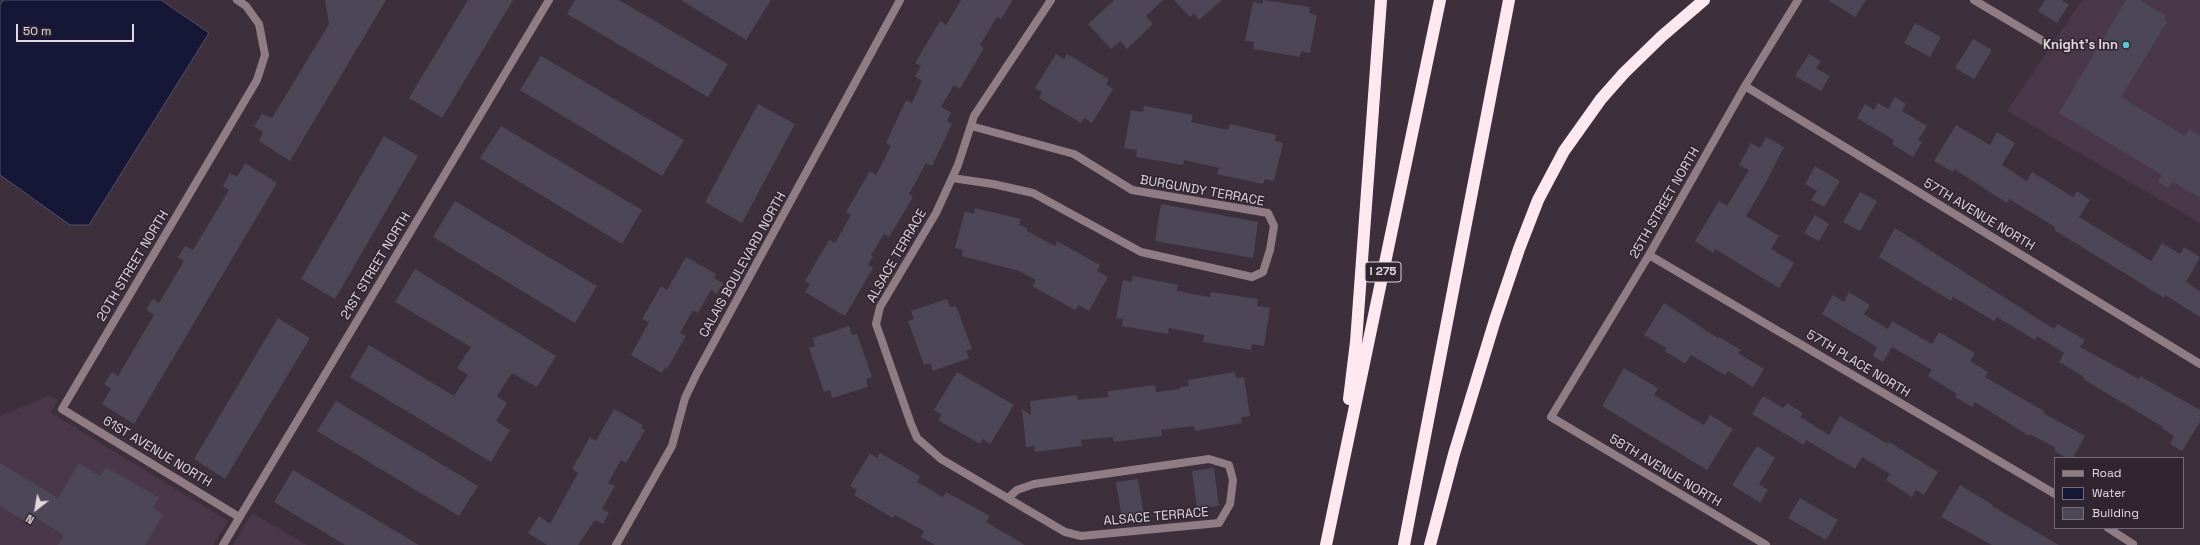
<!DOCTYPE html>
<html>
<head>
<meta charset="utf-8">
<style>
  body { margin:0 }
  #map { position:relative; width:2200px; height:545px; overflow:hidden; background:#3d2f3c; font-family:"Space Grotesk",sans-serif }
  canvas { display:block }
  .legend { position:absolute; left:2054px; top:457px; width:130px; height:72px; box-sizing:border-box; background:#322532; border:1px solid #786c77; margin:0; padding:5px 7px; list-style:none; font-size:12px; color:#e0d7df }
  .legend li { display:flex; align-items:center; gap:8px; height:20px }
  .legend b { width:20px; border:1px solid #786c77 }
  .north { position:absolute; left:16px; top:489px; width:40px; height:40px; -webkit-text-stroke:3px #322532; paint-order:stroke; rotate:211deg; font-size:11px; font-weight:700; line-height:16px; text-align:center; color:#e0d7df }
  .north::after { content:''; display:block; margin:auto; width:14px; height:18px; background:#e0d7df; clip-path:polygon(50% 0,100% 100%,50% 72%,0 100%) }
  .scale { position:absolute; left:16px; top:24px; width:118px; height:18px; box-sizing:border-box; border:2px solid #e0d7df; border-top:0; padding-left:5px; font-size:12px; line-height:14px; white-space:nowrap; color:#e0d7df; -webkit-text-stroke:3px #322532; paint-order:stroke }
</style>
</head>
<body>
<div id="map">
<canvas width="2200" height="545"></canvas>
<ul class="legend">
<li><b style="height:5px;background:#907c84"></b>Road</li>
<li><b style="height:11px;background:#161737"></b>Water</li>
<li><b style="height:11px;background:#4d4657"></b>Building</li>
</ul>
<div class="north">N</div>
<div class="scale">50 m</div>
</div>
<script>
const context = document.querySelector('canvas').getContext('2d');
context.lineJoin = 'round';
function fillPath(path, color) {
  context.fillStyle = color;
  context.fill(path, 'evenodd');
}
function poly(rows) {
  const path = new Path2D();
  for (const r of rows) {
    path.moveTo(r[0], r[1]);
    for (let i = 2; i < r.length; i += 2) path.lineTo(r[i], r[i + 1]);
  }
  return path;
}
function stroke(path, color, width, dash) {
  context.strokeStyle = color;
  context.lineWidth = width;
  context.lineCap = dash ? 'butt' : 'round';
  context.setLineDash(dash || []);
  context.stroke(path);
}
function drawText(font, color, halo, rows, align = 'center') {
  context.font = font + ' "Space Grotesk",sans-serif';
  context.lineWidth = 3;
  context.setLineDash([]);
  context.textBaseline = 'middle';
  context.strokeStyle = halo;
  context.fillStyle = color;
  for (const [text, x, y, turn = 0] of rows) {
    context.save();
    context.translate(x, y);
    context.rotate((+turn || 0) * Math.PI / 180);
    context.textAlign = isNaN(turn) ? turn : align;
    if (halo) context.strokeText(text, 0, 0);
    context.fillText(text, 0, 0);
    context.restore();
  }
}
fillPath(poly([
  [2082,0,2200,0,2200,223,2007,111],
  [50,395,58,400,51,413,228,521,213,545,0,545,0,416],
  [252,513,307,545,233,545]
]), '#4a384a');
const water = poly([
  [3,0,161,0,209,33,89,225,70,225,0,175,0,5,3,0]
]);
fillPath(water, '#161737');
stroke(water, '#535169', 1);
fillPath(poly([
  [325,0,386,0,290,161,259,141,263,132,254,126,262,114,272,118,329,24],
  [468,0,513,0,442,118,409,98],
  [575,0,619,0,728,64,708,97,567,14],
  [681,0,771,0,746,40],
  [961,0,1013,0,1001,19,997,17,980,45,984,48,960,89,954,85,941,107,951,112,947,121,952,124,932,166,926,163,909,194,913,197,889,237,884,234,871,255,873,256,868,265,873,268,845,316,805,292,810,284,805,281,829,240,835,243,851,215,846,212,870,171,876,175,891,146,886,143,906,100,912,103,922,81,915,76,921,66,915,63,940,21,946,25],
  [1114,0,1163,0,1146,16,1153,24,1127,49,1120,41,1111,49,1088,24],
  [1174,0,1222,0,1199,20,1194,13,1190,17],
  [1263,0,1310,7,1309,13,1317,15,1310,53,1301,51,1300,57,1253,49,1254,42,1245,41,1253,2,1262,4],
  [1828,0,1866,0,1855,17],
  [2045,0,2062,0,2069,5,2057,23,2038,11],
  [2126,0,2140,0,2166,16,2164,20,2167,22,2121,97,2185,136,2189,129,2200,136,2200,198,2173,182,2168,188,2158,182,2162,175,2059,113],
  [1915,23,1941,37,1930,57,1904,43],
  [1973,39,1992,50,1974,79,1955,68],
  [1056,54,1064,59,1067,54,1109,79,1106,84,1113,89,1092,123,1084,118,1081,123,1039,98,1042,92,1035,88],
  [1809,54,1821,61,1816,68,1830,76,1821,91,1795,76],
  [541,56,684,140,662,176,520,90],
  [1895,97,1906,104,1902,111,1927,126,1918,140,1922,142,1913,157,1892,144,1894,140,1857,118,1865,104,1874,110,1878,103,1888,109],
  [758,104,795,124,742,223,705,202],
  [1144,106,1193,115,1191,122,1228,130,1230,124,1276,135,1275,141,1283,143,1274,181,1265,179,1263,184,1217,174,1219,168,1184,160,1183,165,1136,157,1137,150,1124,148,1131,110,1143,112],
  [1956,125,1990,145,1997,132,2015,143,2002,165,2027,181,2032,172,2073,197,2077,191,2090,200,2079,217,2151,261,2162,243,2180,254,2184,247,2200,257,2186,282,2200,291,2200,317,2165,295,2164,298,2139,282,2054,230,2055,227,2009,199,2007,203,1954,169,1953,172,1934,161],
  [501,126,642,210,622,244,480,158],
  [384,136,418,156,335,299,301,279],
  [1766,137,1784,147,1764,186,1746,216,1779,236,1771,249,1794,263,1779,288,1715,249,1713,253,1695,241,1719,201,1727,206,1749,170,1739,165,1751,143,1760,148],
  [245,163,277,183,134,424,102,404,111,389,104,384,112,372,118,376,154,315,146,309,153,299,159,303,184,261,178,257,185,246,193,250,229,190,223,186,230,173,237,177],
  [1815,166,1840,181,1824,207,1811,200,1817,191,1805,184],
  [1860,192,1877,201,1860,231,1843,222],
  [455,201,597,286,575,323,433,237],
  [1161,204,1258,222,1253,258,1155,241],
  [975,208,1021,219,1019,225,1027,228,1027,231,1055,246,1057,241,1100,265,1097,271,1108,277,1089,311,1079,305,1075,310,1032,286,1036,280,1019,271,962,256,963,250,955,248,965,211,974,214],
  [1815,215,1829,224,1819,241,1804,233],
  [1895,228,2054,329,2058,324,2085,340,2080,347,2139,379,2140,376,2200,410,2200,422,2182,451,2170,444,2174,436,2162,428,2163,427,2083,379,2084,377,2059,362,2064,353,2037,336,2035,340,1997,317,1994,321,1953,297,1951,301,1879,257],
  [686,257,716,274,714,278,723,283,717,294,711,290,698,313,693,310,680,333,686,336,667,369,665,367,662,373,631,355,649,322,642,319,661,286,667,290],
  [415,269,556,356,537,387,512,373,497,396,507,403,496,421,510,430,491,462,350,377,369,345,454,396,468,375,457,368,471,347,395,302],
  [1133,276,1178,285,1177,291,1197,295,1210,297,1211,292,1258,299,1257,306,1270,308,1264,346,1252,344,1251,350,1203,342,1204,335,1169,328,1168,334,1122,326,1123,319,1116,318,1123,280,1131,282],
  [1849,292,1870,305,1864,314,1888,329,1892,321,1932,344,1939,332,1975,353,1970,361,1988,372,1985,377,2044,411,2043,413,2085,436,2073,458,2067,458,2054,451,2056,448,2030,434,2029,436,1975,402,1972,407,1955,397,1957,394,1928,376,1932,370,1892,347,1883,362,1873,356,1877,347,1822,314,1833,295,1844,302],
  [947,299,950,307,956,306,972,349,966,351,969,358,933,371,930,363,924,365,908,321,914,319,911,311],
  [1664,303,1718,338,1719,337,1741,350,1738,353,1764,369,1753,387,1728,371,1725,375,1691,355,1685,364,1665,351,1666,348,1644,335],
  [278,318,310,338,225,479,194,459],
  [849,326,852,335,857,334,872,377,866,379,868,387,832,398,830,390,824,392,809,348,815,346,813,338],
  [1624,368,1658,388,1654,395,1704,425,1710,415,1733,429,1707,470,1602,406],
  [957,372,1014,405,990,444,983,439,980,444,938,420,942,415,934,410],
  [1235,372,1236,378,1244,377,1250,416,1241,417,1242,423,1195,431,1194,426,1161,430,1162,436,1114,442,1113,437,1081,440,1082,446,1035,452,1034,446,1026,447,1022,409,1031,415,1030,401,1077,395,1078,400,1108,397,1108,391,1155,385,1156,392,1180,389,1180,387,1189,386,1188,380],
  [1763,396,1783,408,1787,403,1803,413,1800,417,1829,435,1840,416,1888,444,1889,442,1938,472,1924,495,1916,490,1912,497,1886,480,1890,474,1862,457,1855,469,1806,440,1804,445,1752,414],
  [336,401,478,486,459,516,317,431],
  [614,409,643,425,641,428,645,430,626,463,621,460,608,483,615,486,602,509,609,513,603,524,595,520,578,545,547,545,528,533,539,516,550,524,578,473,572,469,590,437,596,441],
  [1757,446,1775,458,1759,484,1768,490,1760,503,1732,485],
  [870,453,877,458,880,453,920,476,917,482,943,497,946,492,990,516,986,522,1025,545,935,545,921,537,924,531,895,515,893,518,854,495,857,490,850,486],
  [0,463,58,498,79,463,100,476,106,467,159,498,153,508,163,515,145,545,58,545,64,535,36,518,31,525,0,506],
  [1214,468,1219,506,1197,508,1192,471],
  [293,470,419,545,345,545,274,502],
  [1138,479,1144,516,1122,519,1116,482],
  [1960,485,1993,505,1992,506,2059,545,1992,545,1941,517],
  [1800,498,1838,520,1826,540,1788,518]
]), '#4d4657');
stroke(poly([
  [237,0,246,6,259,24,265,55,257,80,62,409,239,517],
  [1974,0,2043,41],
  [1745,86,2200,364],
  [952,178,993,184,1033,193,1141,252,1252,277,1263,272,1270,250,1274,226,1268,213,1132,190,1074,154,971,126],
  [1649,255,2055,494],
  [1008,498,1017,490,1034,484,1209,459,1229,465,1233,480,1230,504,1219,523,1081,536,1065,532,941,459,917,438,911,424,876,324,880,307,936,213,958,165,974,116,1051,0],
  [2108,528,2133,544],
  [223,545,549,0],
  [616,545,672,446,685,398,697,373,900,0],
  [1766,545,1551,417,1649,255,1745,86,1798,0]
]), '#907c84', 8);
stroke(poly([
  [1349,399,1356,342,1381,0],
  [1326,545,1440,0],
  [1404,545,1509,0],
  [1430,545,1454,454,1495,320,1519,249,1538,200,1564,151,1601,99,1624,73,1661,37,1704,0]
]), '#fde8f0', 12);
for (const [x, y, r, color] of [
  [2126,45,4,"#53cbda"]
]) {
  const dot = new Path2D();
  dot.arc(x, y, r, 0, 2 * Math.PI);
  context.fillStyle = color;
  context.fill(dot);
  stroke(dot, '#322532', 1.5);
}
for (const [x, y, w] of [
  [1383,272,36]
]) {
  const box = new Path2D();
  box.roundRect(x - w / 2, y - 10, w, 20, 3);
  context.fillStyle = '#322532';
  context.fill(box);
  stroke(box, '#e0d7df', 1);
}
drawText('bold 12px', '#e0d7df', null, [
  ["I 275",1383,272]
]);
drawText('bold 13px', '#e0d7df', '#322532', [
  ["Knight's Inn",2118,45]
], 'right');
drawText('13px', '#e0d7df', '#322532', [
  ["BURGUNDY TERRACE",1202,191,10],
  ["25TH STREET NORTH",1665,203,-60],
  ["57TH AVENUE NORTH",1979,215,31],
  ["ALSACE TERRACE",897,256,-60],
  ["CALAIS BOULEVARD NORTH",743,265,-61],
  ["20TH STREET NORTH",133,266,-59],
  ["21ST STREET NORTH",376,266,-59],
  ["57TH PLACE NORTH",1858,364,31],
  ["61ST AVENUE NORTH",157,452,31],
  ["58TH AVENUE NORTH",1665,471,31],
  ["ALSACE TERRACE",1156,517,-5]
]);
</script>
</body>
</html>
